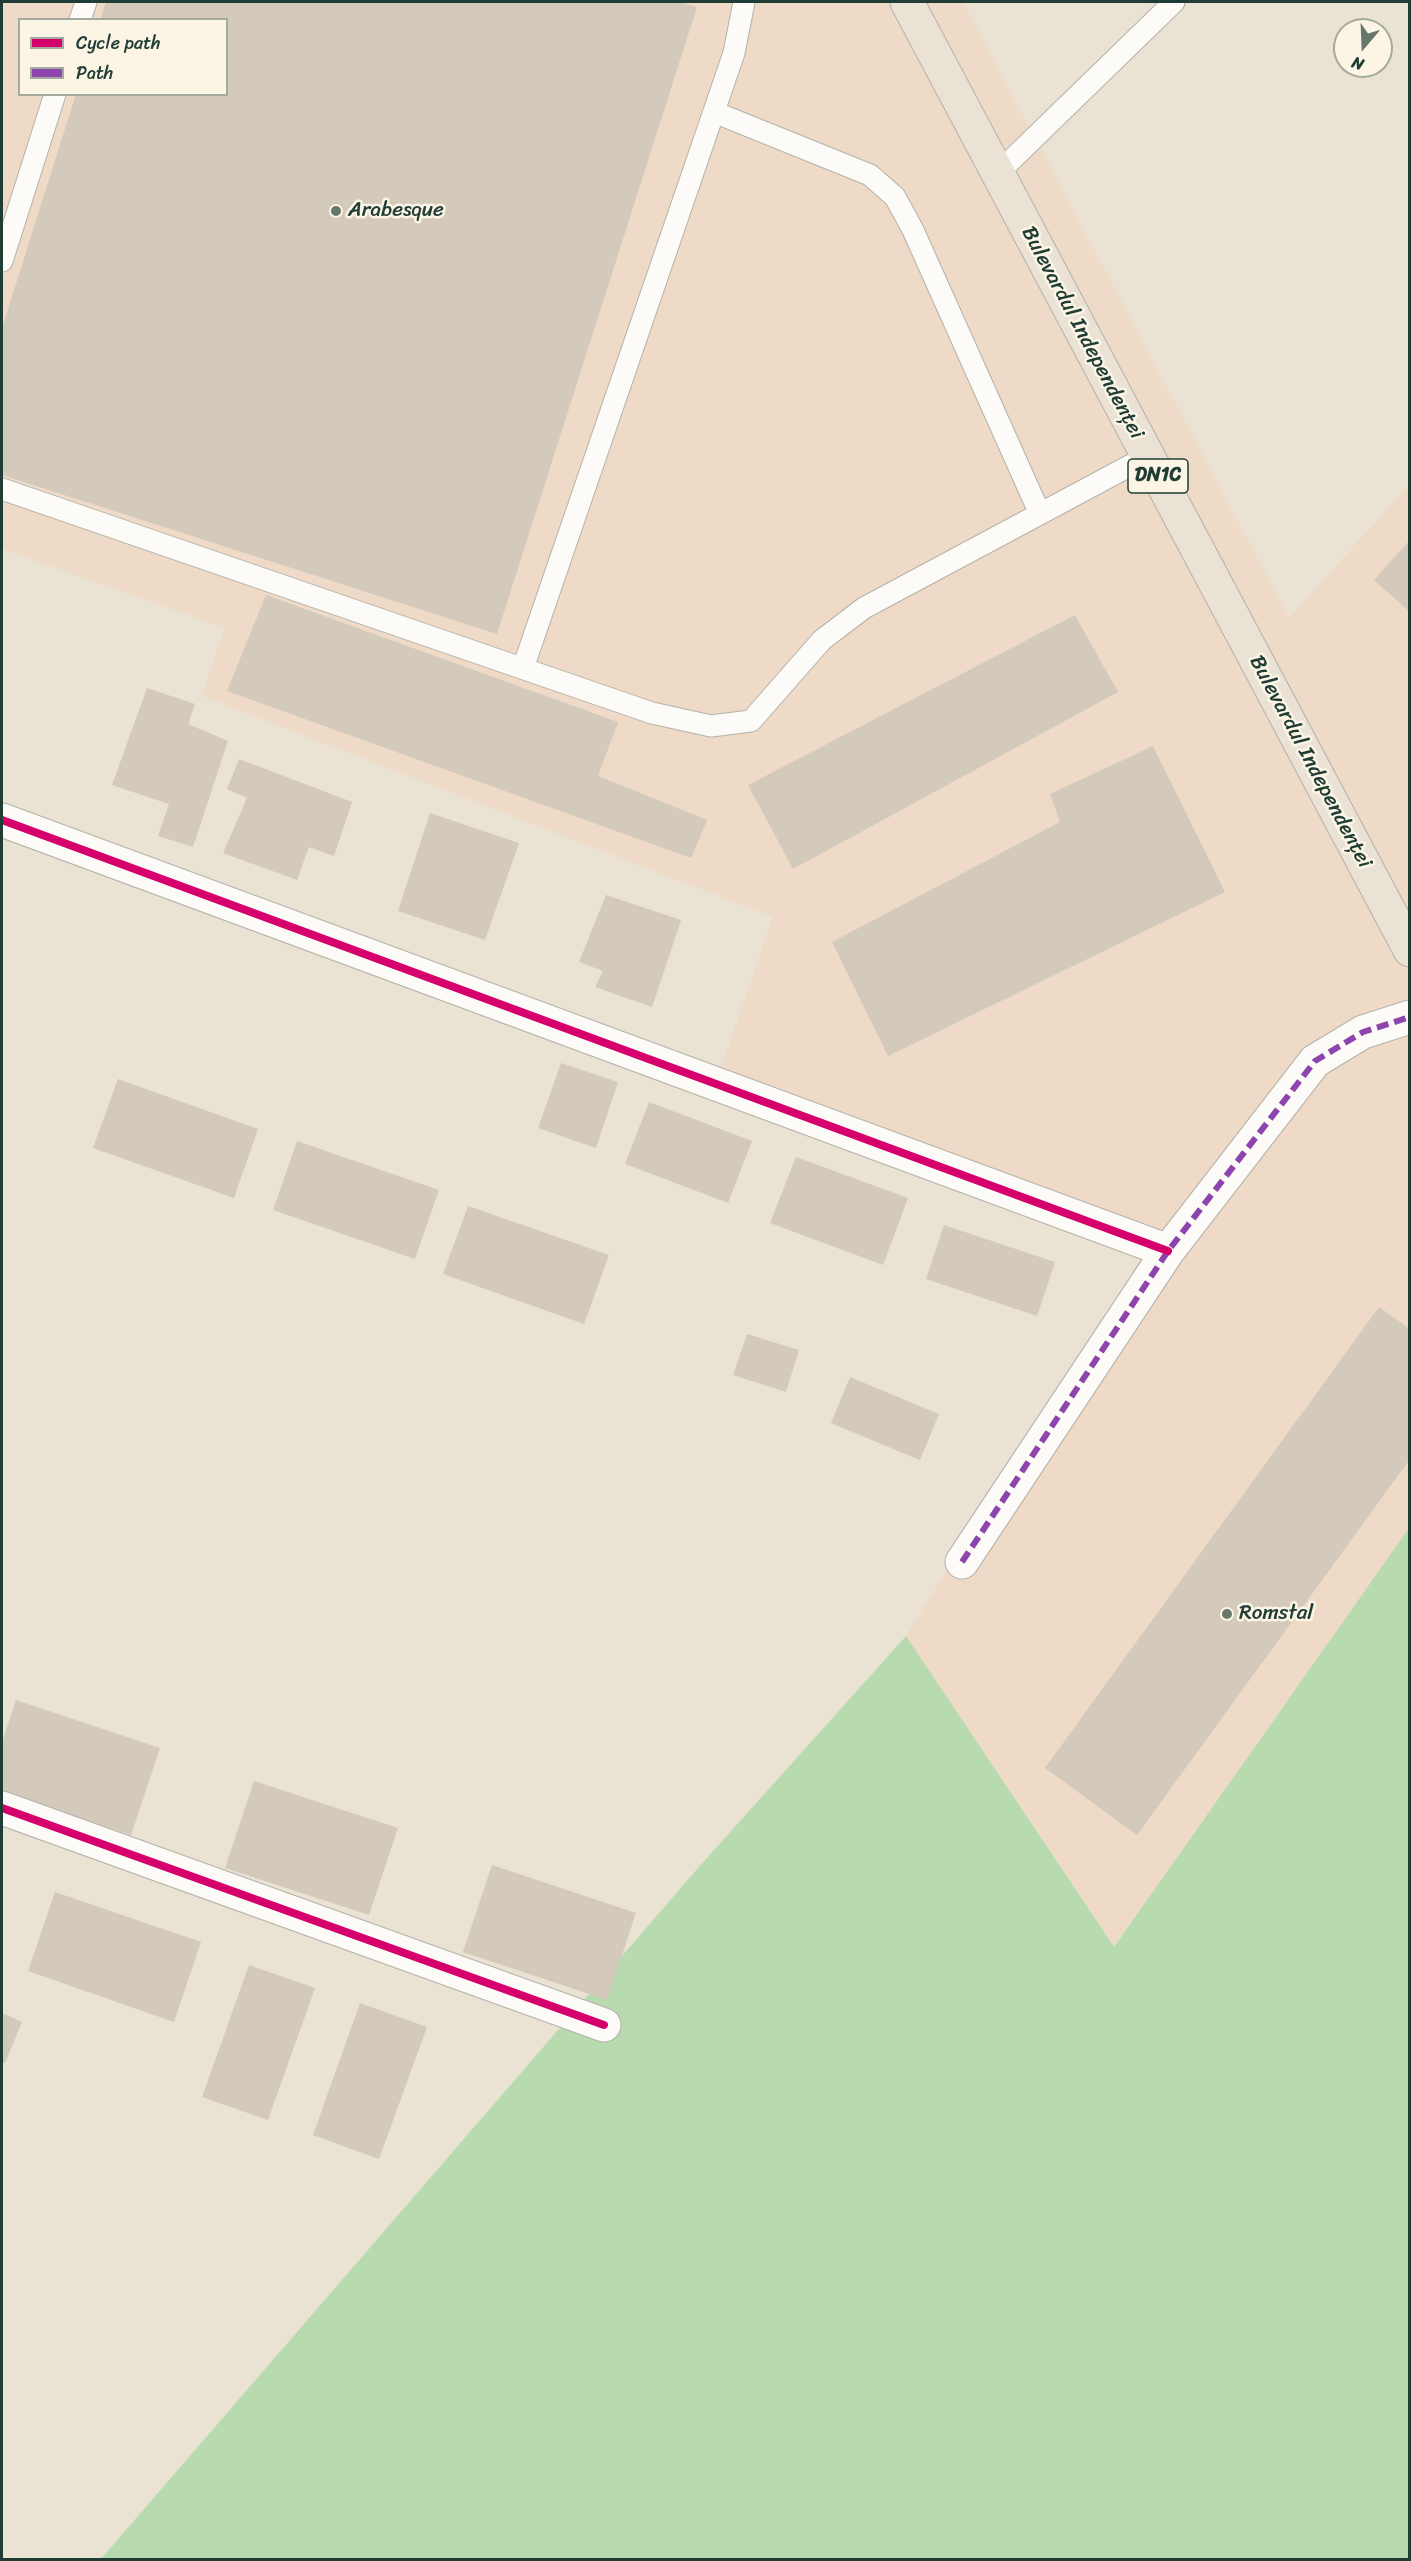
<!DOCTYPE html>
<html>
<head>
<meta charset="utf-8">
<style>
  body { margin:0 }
  #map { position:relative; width:1411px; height:2561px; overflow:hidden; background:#eae2d3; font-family:Sriracha,sans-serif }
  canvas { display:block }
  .frame { position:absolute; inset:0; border:3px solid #1f3d34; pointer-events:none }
  .legend { position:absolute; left:18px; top:18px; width:210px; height:78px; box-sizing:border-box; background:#fcf5e5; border:2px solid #a4ab9e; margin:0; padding:8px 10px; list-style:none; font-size:18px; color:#1f3d34 }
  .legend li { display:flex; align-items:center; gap:12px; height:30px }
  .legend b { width:30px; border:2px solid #a4ab9e }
  .north { position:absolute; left:1333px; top:18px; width:60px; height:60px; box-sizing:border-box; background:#fcf5e5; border:2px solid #a4ab9e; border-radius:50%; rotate:199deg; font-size:16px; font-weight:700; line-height:24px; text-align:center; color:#1f3d34 }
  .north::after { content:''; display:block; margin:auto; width:21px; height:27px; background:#66776c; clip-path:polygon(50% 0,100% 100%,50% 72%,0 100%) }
</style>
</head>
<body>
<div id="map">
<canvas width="1411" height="2561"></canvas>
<div class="frame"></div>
<ul class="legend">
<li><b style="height:8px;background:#d6006c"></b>Cycle path</li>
<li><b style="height:8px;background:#8e44ad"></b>Path</li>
</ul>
<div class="north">N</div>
</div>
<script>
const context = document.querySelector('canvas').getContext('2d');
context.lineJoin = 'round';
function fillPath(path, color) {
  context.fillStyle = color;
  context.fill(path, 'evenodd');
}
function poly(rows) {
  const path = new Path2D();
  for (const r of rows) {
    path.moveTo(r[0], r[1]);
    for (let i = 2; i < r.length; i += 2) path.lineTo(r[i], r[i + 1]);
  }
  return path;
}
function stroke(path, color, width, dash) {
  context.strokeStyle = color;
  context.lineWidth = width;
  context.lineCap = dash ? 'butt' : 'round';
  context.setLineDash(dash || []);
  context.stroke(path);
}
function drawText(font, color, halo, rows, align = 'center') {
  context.font = font + ' Sriracha,sans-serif';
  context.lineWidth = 5;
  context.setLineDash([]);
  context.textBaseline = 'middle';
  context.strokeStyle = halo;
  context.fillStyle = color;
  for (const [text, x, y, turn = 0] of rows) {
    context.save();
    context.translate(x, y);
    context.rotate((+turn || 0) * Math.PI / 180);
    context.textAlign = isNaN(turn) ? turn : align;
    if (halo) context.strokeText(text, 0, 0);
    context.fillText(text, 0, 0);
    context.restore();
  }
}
fillPath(poly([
  [2,2,963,2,1289,618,1409,485,1409,1528,1113,1948,906,1636,1147,1248,718,1077,773,917,202,696,225,628,2,549],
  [20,20,226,20,226,94,20,94]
]), '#eedac7');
fillPath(poly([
  [1409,1528,1409,2559,100,2560,698,1868,906,1636,1114,1947]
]), '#b7dbaf');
fillPath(poly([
  [106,2,680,2,697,7,497,634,2,475,2,328,76,94,226,94,226,20,100,20],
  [1410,540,1410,612,1374,580],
  [266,595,618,722,598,776,707,820,691,858,227,691],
  [1075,615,1118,692,793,869,748,785],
  [147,688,195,704,188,724,228,741,193,847,158,836,169,804,112,785],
  [1153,746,1225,892,888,1056,832,942,1060,822,1050,794],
  [239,759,352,802,334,856,309,847,297,880,223,853,247,798,227,789],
  [430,813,519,843,485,940,398,911],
  [606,895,681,920,652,1007,595,987,603,971,579,962],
  [561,1063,618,1082,596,1148,538,1128],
  [118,1079,258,1129,234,1198,93,1148],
  [649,1102,752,1141,728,1203,625,1164],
  [297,1141,439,1190,415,1259,273,1210],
  [796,1157,908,1198,883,1265,770,1223],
  [468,1206,609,1255,584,1324,443,1274],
  [944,1225,1055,1262,1037,1316,926,1279],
  [1379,1307,1410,1329,1410,1459,1137,1835,1045,1768],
  [747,1334,799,1350,786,1392,733,1375],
  [850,1377,939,1414,920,1460,831,1423],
  [16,1700,160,1748,131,1835,2,1792,2,1742],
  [254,1781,398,1828,369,1915,225,1868],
  [492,1865,636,1913,607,2000,463,1952],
  [55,1892,201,1942,174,2022,28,1971],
  [249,1965,315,1988,268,2120,202,2097],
  [360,2003,427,2027,379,2159,313,2135],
  [2,2013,22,2022,5,2063,2,2062]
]), '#d3cabb');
const service = poly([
  [80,20,86,2],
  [714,112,870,175,895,197,913,230,1040,514],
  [998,173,1174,2],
  [2,261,55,94],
  [2,489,652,713,711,726,751,721,822,640,864,608,1148,456],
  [523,668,734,53,744,2]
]);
const minor = poly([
  [2,820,1168,1251],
  [962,1562,1168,1251,1315,1061,1363,1032,1410,1017],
  [2,1808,604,2025]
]);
const trunk = poly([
  [907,2,1410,950]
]);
stroke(service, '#b4b2a8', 23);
stroke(minor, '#b4b2a8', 35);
stroke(trunk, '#b4b2a8', 35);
stroke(service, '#fcfbf8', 21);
stroke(minor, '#fcfbf8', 33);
stroke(trunk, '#ebe2d6', 33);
stroke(poly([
  [962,1562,1168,1251,1315,1061,1363,1032,1410,1017]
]), '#8e44ad', 6, [12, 6]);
stroke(poly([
  [2,820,1168,1251],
  [2,1808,604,2025]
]), '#d6006c', 8);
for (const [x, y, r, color] of [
  [336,211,6,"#66776c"],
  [1227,1614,6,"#66776c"]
]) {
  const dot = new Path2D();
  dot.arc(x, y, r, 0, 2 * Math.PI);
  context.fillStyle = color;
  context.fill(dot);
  stroke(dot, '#fcf5e5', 2);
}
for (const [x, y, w] of [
  [1158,476,60]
]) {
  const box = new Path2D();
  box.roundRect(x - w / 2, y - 17, w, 34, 4.5);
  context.fillStyle = '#fcf5e5';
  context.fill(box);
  stroke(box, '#1f3d34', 1.5);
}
drawText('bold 20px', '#1f3d34', null, [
  ["DN1C",1158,476]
]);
drawText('21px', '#1f3d34', '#fcf5e5', [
  ["Arabesque",348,211],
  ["Romstal",1239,1614]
], 'left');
drawText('21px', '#1f3d34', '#fcf5e5', [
  ["Bulevardul Independenței",1082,333,62],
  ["Bulevardul Independenței",1310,762,62]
]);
</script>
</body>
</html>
